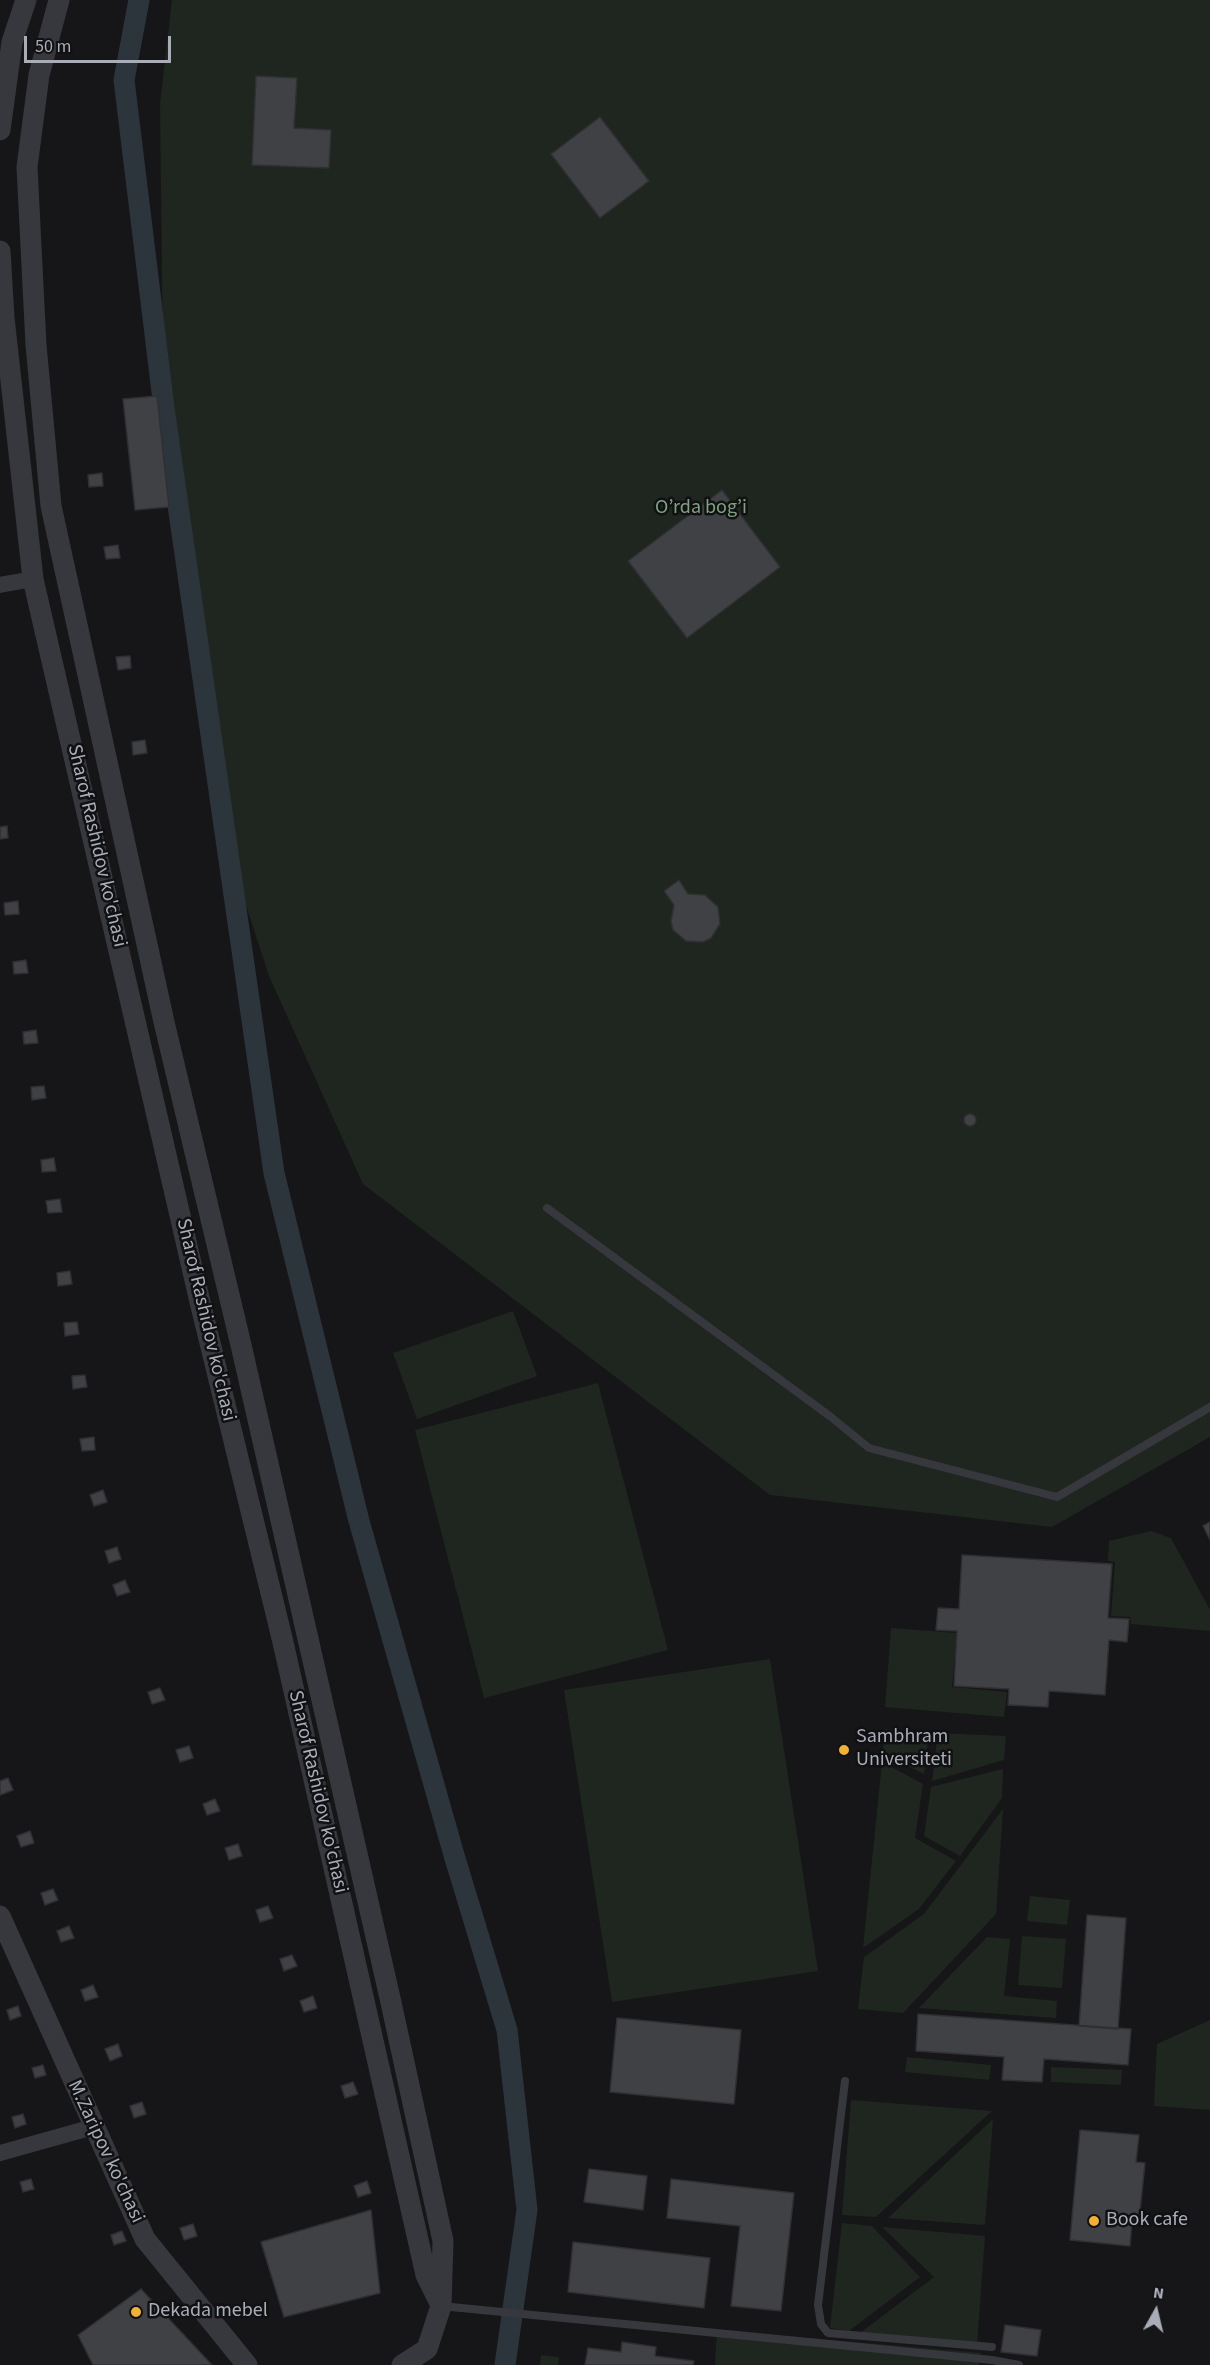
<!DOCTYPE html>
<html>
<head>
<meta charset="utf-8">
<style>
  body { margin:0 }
  #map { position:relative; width:1210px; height:2365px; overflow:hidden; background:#161618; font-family:"Source Sans 3",sans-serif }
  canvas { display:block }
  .north { position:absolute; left:1126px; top:2281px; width:60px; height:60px; -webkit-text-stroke:4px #111113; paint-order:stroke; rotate:8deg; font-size:16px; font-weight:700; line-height:24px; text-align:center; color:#a8adb8 }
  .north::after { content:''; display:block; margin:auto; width:21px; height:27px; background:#a8adb8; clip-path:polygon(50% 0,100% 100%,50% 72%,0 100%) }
  .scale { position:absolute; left:24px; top:36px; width:147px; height:27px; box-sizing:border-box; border:3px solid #a8adb8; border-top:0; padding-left:8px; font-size:18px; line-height:21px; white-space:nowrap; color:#a8adb8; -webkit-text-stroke:4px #111113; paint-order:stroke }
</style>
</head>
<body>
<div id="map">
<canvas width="1210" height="2365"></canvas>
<div class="north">N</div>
<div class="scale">50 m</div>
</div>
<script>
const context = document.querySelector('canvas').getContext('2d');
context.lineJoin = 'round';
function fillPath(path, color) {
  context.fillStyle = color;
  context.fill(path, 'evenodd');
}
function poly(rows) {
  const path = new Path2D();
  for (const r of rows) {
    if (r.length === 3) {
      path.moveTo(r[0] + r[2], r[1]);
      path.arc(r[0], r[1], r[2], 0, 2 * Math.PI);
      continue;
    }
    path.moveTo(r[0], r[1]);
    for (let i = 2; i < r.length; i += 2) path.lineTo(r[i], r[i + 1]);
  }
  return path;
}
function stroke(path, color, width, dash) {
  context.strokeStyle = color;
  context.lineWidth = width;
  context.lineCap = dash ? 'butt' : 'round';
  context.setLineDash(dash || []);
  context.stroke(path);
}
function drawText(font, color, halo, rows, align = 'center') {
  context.font = font + ' "Source Sans 3",sans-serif';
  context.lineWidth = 5;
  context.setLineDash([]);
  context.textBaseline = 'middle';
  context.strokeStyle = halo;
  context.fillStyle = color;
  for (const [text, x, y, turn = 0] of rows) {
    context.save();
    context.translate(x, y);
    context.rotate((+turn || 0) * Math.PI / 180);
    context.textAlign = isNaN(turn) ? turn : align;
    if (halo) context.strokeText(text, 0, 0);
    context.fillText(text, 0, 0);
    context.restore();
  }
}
fillPath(poly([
  [172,0,1210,0,1210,1437,1052,1527,770,1495,363,1184,269,976,242,893,163,363,160,104],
  [513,1311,537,1376,417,1419,393,1353],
  [598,1383,668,1650,484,1698,415,1430],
  [1151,1531,1171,1538,1210,1610,1210,1631,1131,1624,1131,1617,1111,1616,1115,1562,1108,1561,1109,1541],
  [891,1628,957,1633,952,1687,1007,1692,1004,1717,885,1707],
  [770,1659,818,1971,612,2002,564,1690],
  [884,1729,929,1733,924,1774,883,1754],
  [938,1733,1006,1736,1004,1760,932,1781],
  [882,1762,923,1784,915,1838,956,1861,919,1909,863,1948],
  [1003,1769,1002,1798,960,1856,924,1836,931,1787],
  [1003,1809,996,1914,903,2013,858,2009,864,1957,924,1914],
  [1030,1896,1070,1900,1067,1925,1027,1921],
  [1022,1936,1066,1939,1062,1988,1018,1985],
  [987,1937,1010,1939,1004,1996,1057,2001,1056,2018,919,2008],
  [1210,2020,1210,2110,1154,2106,1157,2044],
  [907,2057,991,2065,989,2080,905,2072],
  [1051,2067,1122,2070,1121,2085,1051,2082],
  [851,2100,992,2111,876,2217,842,2215],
  [993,2119,985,2225,888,2218],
  [842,2223,872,2226,920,2277,849,2331,830,2328],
  [882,2227,985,2236,977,2345,860,2333,934,2277],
  [717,2330,981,2353,979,2365,715,2365],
  [541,2355,559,2357,558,2365,540,2365]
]), '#1e261f');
stroke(poly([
  [139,0,124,80,164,408,274,1173,359,1521,454,1855,507,2030,527,2210,505,2365]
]), '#2c353c', 21);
const building = poly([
  [256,76,297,78,294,128,331,130,329,168,252,165,256,76],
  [600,117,649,181,600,218,551,154,600,117],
  [157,396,169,507,135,510,123,399,157,396],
  [102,473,103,486,89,487,88,475,102,473],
  [722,490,780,567,687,638,628,561,722,490],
  [118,545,120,558,106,559,104,547,118,545],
  [130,656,131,668,118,670,116,657,130,656],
  [145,740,147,753,133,755,132,742,145,740],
  [7,826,8,838,0,839,0,827,7,826],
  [679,880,688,894,705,895,718,907,720,924,711,938,703,942,686,941,673,930,671,921,674,905,664,891,679,880],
  [18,901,19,914,5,915,4,903,18,901],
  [26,960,28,973,14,974,13,962,26,960],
  [36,1030,38,1043,24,1044,23,1032,36,1030],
  [44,1086,46,1098,32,1100,31,1087,44,1086],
  [970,1120,6],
  [54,1158,56,1171,42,1172,41,1160,54,1158],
  [60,1199,62,1212,48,1213,46,1201,60,1199],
  [70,1271,72,1284,58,1286,57,1273,70,1271],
  [77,1322,79,1334,65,1336,64,1323,77,1322],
  [85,1375,87,1387,73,1389,72,1376,85,1375],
  [94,1437,95,1450,82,1451,80,1439,94,1437],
  [103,1490,107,1502,94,1506,90,1495,103,1490],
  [1210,1522,1210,1540,1203,1526,1210,1522],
  [117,1547,121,1559,109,1563,105,1551,117,1547],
  [962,1555,1112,1564,1108,1618,1129,1619,1127,1642,1109,1640,1105,1695,1049,1691,1048,1707,1008,1705,1009,1689,954,1686,957,1631,936,1630,938,1608,959,1609,962,1555],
  [125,1580,130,1592,117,1596,113,1585,125,1580],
  [160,1688,165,1700,152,1704,148,1692,160,1688],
  [189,1746,193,1758,180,1762,176,1750,189,1746],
  [8,1778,13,1790,0,1795,0,1781,8,1778],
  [215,1799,220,1811,207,1815,203,1804,215,1799],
  [30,1831,34,1843,21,1847,17,1836,30,1831],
  [238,1844,242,1856,229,1860,225,1848,238,1844],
  [53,1889,58,1900,45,1905,41,1893,53,1889],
  [268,1906,273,1918,260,1922,256,1910,268,1906],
  [1087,1915,1126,1918,1118,2029,1079,2026,1087,1915],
  [69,1926,74,1938,61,1942,57,1931,69,1926],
  [292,1955,297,1966,284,1971,280,1959,292,1955],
  [93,1985,98,1997,85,2001,81,1990,93,1985],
  [313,1996,317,2008,304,2012,300,2001,313,1996],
  [18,2006,21,2016,10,2020,7,2010,18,2006],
  [918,2014,1131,2029,1128,2065,1044,2059,1042,2082,1002,2080,1004,2057,916,2051,918,2014],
  [617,2018,741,2030,734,2104,610,2092,617,2018],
  [118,2044,122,2056,110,2061,105,2049,118,2044],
  [43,2065,46,2075,35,2078,32,2068,43,2065],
  [353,2082,358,2094,345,2098,341,2086,353,2082],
  [142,2102,146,2114,134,2118,130,2106,142,2102],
  [23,2114,26,2124,15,2128,12,2117,23,2114],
  [1080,2130,1139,2135,1136,2162,1145,2163,1139,2221,1132,2221,1130,2246,1070,2240,1080,2130],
  [589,2169,647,2176,643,2210,584,2202,589,2169],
  [31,2179,34,2189,23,2192,20,2182,31,2179],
  [671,2179,794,2193,781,2311,731,2306,740,2226,667,2218,671,2179],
  [367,2181,371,2193,358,2197,354,2186,367,2181],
  [371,2210,380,2293,284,2317,261,2242,371,2210],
  [193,2224,197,2236,184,2240,180,2228,193,2224],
  [122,2231,126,2241,114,2245,111,2235,122,2231],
  [573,2242,710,2258,704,2308,568,2292,573,2242],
  [141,2289,212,2365,93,2365,78,2335,141,2289],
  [1005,2325,1041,2330,1037,2356,1001,2352,1005,2325],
  [622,2342,656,2347,655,2356,694,2361,693,2365,585,2365,588,2348,621,2352,622,2342]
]);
fillPath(building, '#404145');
stroke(building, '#303034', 1.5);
stroke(poly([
  [547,1208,831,1417,869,1448,1057,1497,1210,1407],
  [845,2081,818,2305,821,2324,828,2333,992,2347],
  [441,2306,992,2360,1019,2365]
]), '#37383d', 8);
stroke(poly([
  [0,585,33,579],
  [0,2153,93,2127]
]), '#37383d', 16);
stroke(poly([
  [59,0,39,75,27,167,36,345,51,506,164,1022,241,1345,390,1998,443,2241,441,2306,427,2349,402,2365],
  [0,130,12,42,26,0],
  [0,251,4,318,33,579,200,1302,282,1638,426,2275,439,2301],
  [0,1916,145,2239,247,2365]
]), '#37383d', 21);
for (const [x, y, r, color] of [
  [844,1750,6,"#f2b134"],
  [1094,2221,6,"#f2b134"],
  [136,2312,6,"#f2b134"]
]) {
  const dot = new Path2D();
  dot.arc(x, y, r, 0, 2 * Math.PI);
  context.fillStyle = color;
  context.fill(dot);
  stroke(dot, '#111113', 2);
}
drawText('20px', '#7fa381', '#111113', [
  ["O’rda bog’i",701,509]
]);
drawText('20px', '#a8adb8', '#111113', [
  ["Sharof Rashidov ko'chasi",96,846,77],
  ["Sharof Rashidov ko'chasi",205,1320,77],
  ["Sharof Rashidov ko'chasi",317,1792,77],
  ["M.Zaripov ko'chasi",105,2152,65]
]);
drawText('20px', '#a8adb8', '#111113', [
  ["Sambhram",856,1738],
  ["Universiteti",856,1761],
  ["Book cafe",1106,2221],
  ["Dekada mebel",148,2312]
], 'left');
</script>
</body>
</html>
